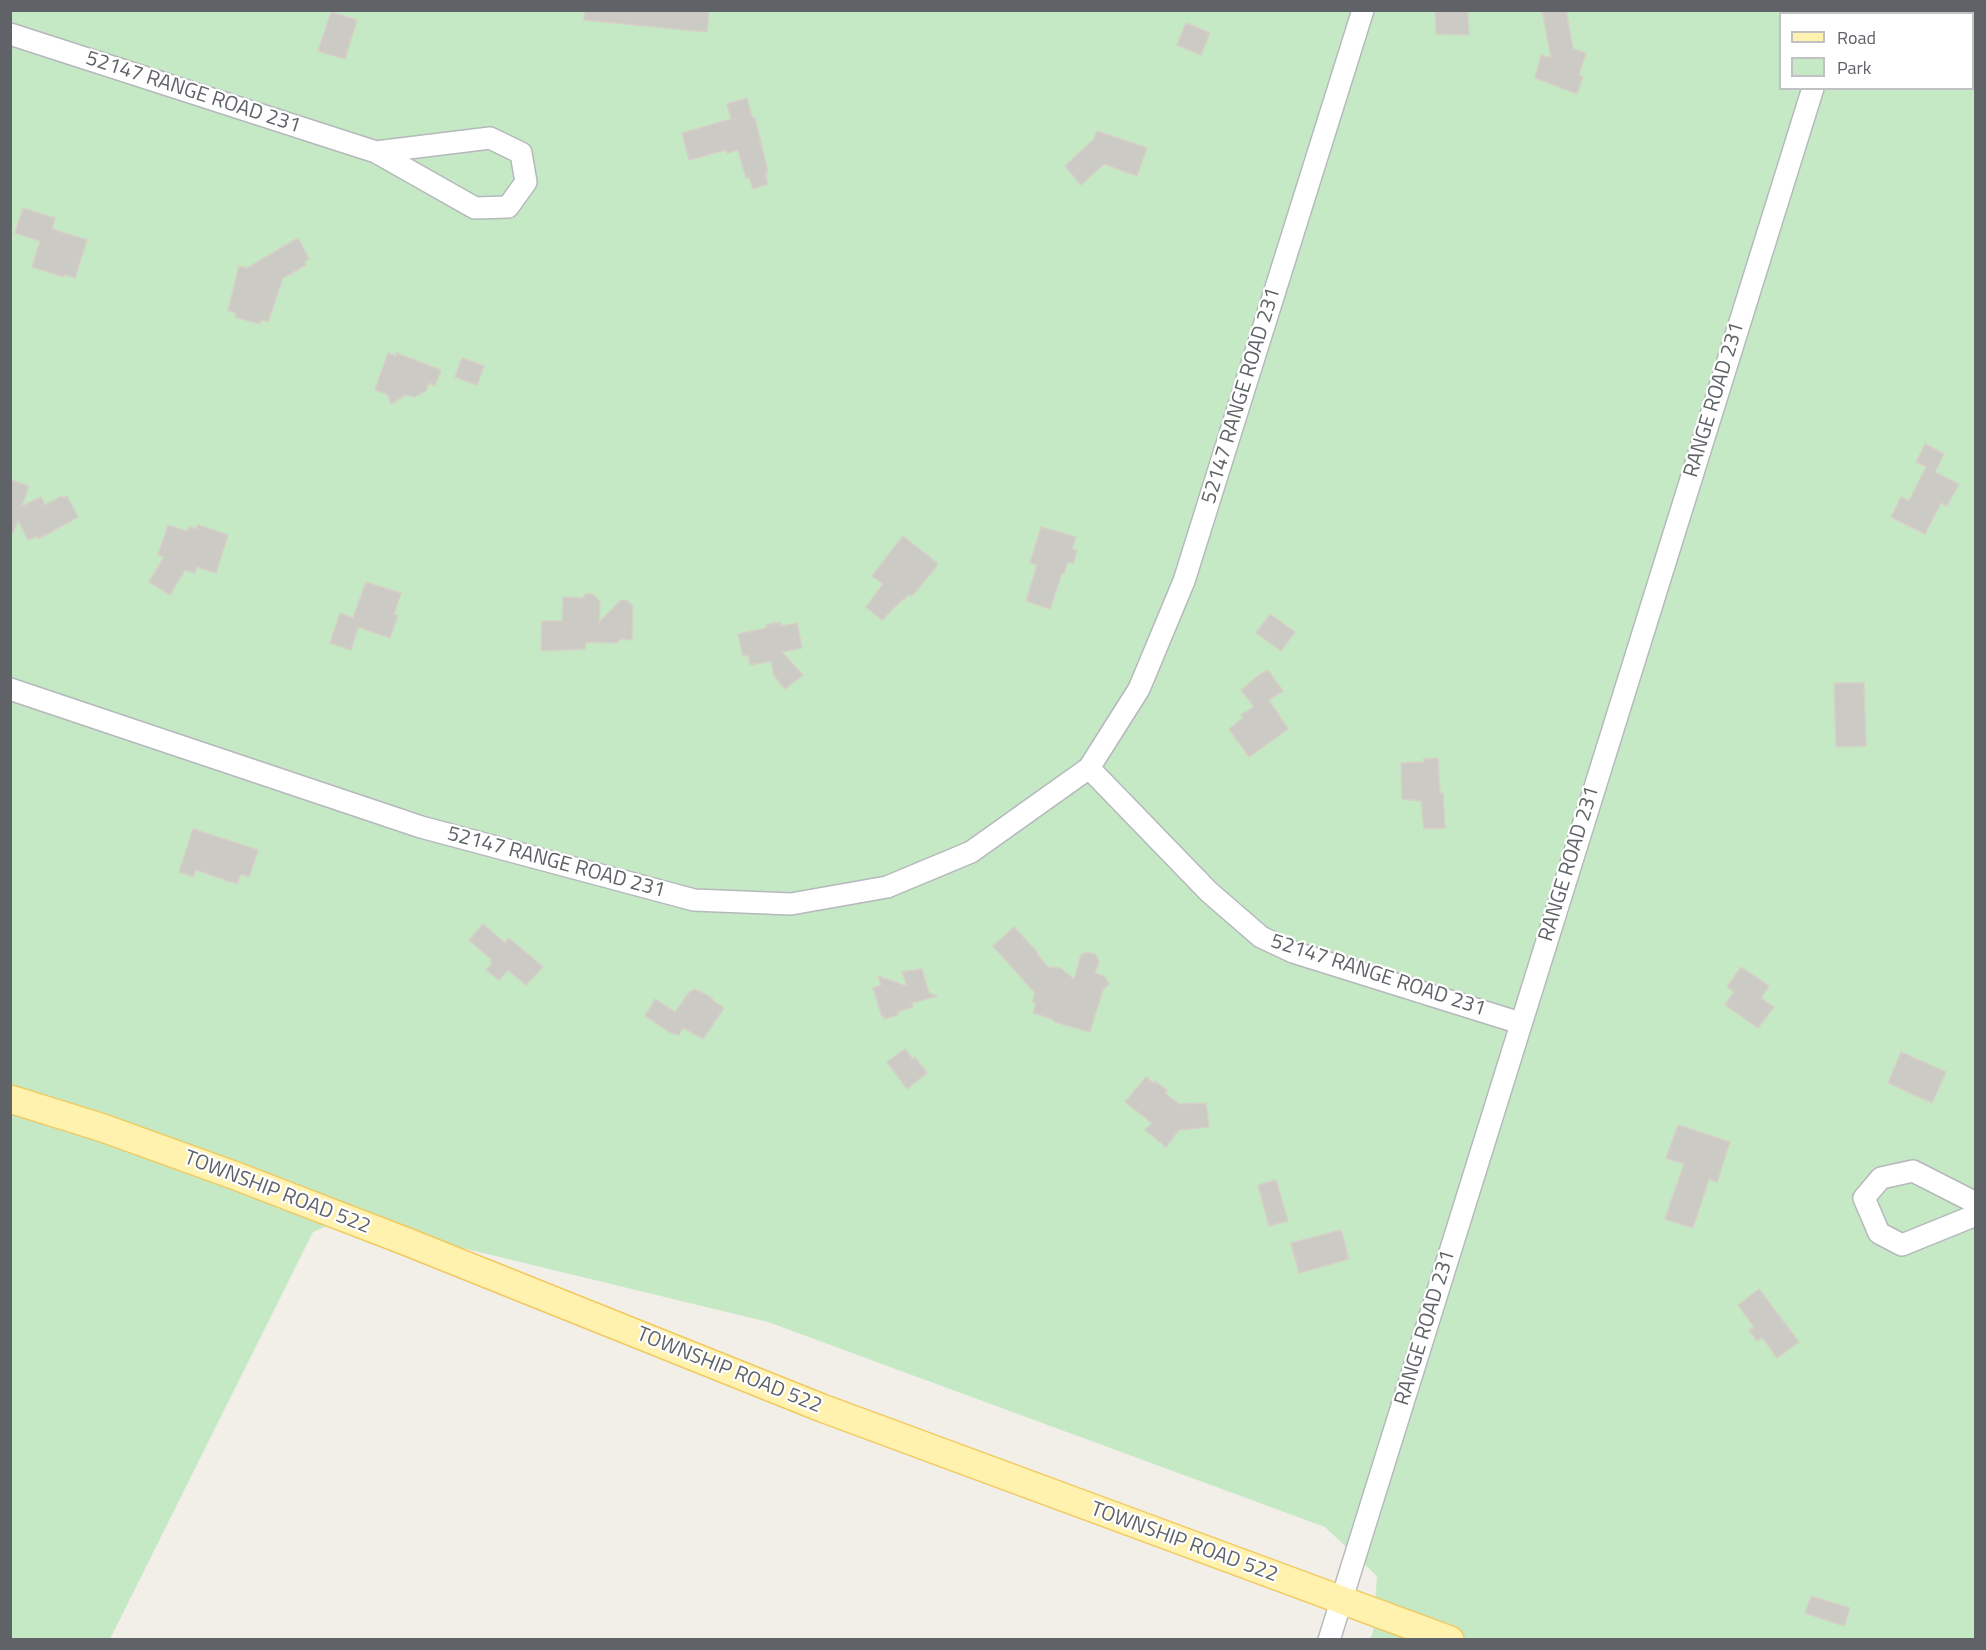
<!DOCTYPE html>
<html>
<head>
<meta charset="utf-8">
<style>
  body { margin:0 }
  #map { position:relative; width:1986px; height:1650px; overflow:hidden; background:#f1efe8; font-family:"Titillium Web",sans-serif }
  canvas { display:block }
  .frame { position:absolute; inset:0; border:12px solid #5f6368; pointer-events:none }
  .legend { position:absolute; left:1779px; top:12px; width:195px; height:78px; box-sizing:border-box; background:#fff; border:2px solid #bfc1c3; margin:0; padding:8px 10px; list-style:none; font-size:18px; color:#5f6368 }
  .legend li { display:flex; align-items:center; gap:12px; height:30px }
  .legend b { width:30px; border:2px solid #bfc1c3 }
</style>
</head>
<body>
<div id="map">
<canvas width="1986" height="1650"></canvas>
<div class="frame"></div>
<ul class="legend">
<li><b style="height:8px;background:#fff2af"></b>Road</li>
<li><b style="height:16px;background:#c5e8c5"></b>Park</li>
</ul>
</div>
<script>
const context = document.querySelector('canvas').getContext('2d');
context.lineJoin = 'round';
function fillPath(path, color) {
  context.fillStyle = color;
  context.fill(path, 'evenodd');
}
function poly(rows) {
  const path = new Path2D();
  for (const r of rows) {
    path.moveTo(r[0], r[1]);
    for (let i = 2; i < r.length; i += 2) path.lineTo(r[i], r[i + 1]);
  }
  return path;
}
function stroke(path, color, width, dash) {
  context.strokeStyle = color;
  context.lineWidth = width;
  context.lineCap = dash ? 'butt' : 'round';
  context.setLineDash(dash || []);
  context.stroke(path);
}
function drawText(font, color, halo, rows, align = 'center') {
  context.font = font + ' "Titillium Web",sans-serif';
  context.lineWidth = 4.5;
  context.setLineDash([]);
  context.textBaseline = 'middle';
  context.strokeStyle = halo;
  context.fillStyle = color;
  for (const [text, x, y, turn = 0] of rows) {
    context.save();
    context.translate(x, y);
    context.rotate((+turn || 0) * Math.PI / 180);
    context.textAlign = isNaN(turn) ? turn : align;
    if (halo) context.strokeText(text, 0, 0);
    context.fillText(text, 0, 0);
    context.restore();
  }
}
fillPath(poly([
  [11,11,1975,11,1975,1639,1370,1639,1373,1632,1377,1576,1325,1527,768,1322,343,1219,313,1232,110,1639,11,1640],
  [1780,14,1972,14,1972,88,1780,88]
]), '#c5e8c5');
const building = poly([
  [585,10,709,10,707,32,584,20,585,10],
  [1435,10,1468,10,1469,35,1436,34,1435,10],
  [1542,10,1566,10,1573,49,1586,53,1579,75,1583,77,1577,94,1535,78,1541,55,1551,58,1542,10],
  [331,12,357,20,345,59,318,51,331,12],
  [1186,23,1210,33,1201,55,1177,45,1186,23],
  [747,98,752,117,755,118,768,172,765,172,768,184,753,189,749,177,746,178,738,150,727,153,726,150,689,160,682,133,731,119,727,104,747,98],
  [1097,131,1147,148,1137,176,1104,164,1081,185,1065,166,1094,139,1097,131],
  [23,208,55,218,52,229,87,240,75,278,64,274,64,277,32,267,40,241,15,233,23,208],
  [298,238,309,259,304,262,306,265,283,278,268,322,261,320,260,324,235,317,236,313,228,311,239,266,247,268,298,238],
  [388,353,396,356,396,353,441,370,435,386,429,383,426,391,414,397,406,395,391,404,387,394,375,390,388,353],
  [462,358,484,366,477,385,455,377,462,358],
  [1925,444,1944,454,1935,472,1959,484,1947,506,1941,503,1925,534,1891,517,1901,497,1909,501,1926,467,1916,462,1925,444],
  [10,480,29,486,22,506,41,497,45,505,62,496,63,498,67,496,78,517,38,539,37,536,28,540,18,520,13,533,10,532,10,480],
  [168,525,186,531,190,527,196,529,198,525,228,535,216,573,197,567,195,573,185,570,170,595,149,582,164,557,158,555,168,525],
  [1041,527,1076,537,1072,549,1077,551,1073,564,1068,562,1064,574,1062,573,1050,609,1026,601,1037,565,1030,563,1041,527],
  [903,536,937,563,937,566,912,596,908,595,904,600,903,599,882,620,866,607,883,584,872,576,903,536],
  [366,582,401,593,394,614,398,616,390,638,358,627,351,650,330,643,340,613,353,618,366,582],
  [586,594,593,594,600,602,599,622,621,600,627,600,633,607,632,640,621,639,617,643,586,642,585,649,541,651,542,621,562,621,563,597,582,598,586,594],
  [1270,614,1295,632,1281,651,1256,633,1270,614],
  [780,622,781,626,797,623,802,648,782,652,803,675,785,689,774,676,771,661,750,665,748,655,743,656,738,634,767,628,766,625,780,622],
  [1268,670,1283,691,1269,700,1288,729,1249,757,1229,729,1243,718,1241,715,1254,707,1241,690,1259,675,1268,670],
  [1834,683,1864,683,1866,746,1836,747,1834,683],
  [1438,758,1440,793,1443,793,1445,828,1424,829,1421,801,1402,799,1401,763,1424,762,1423,759,1438,758],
  [193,829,258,850,249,877,241,874,237,884,196,870,193,877,179,872,193,829],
  [483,924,505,943,509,938,543,967,526,985,508,970,499,980,486,970,492,963,490,961,491,959,469,940,483,924],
  [1014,927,1038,953,1037,954,1048,967,1060,968,1074,979,1081,955,1087,952,1096,955,1099,961,1095,973,1104,976,1109,984,1103,989,1090,1032,1055,1022,1052,1019,1033,1013,1036,1003,1032,1002,1035,993,993,946,1014,927],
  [1741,967,1769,986,1761,998,1774,1007,1758,1028,1725,1005,1734,992,1727,987,1741,967],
  [922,969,929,993,937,996,912,1003,913,1007,897,1012,898,1015,884,1019,884,1016,882,1017,873,988,881,985,878,976,907,986,902,972,922,969],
  [694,989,709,996,713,999,712,1000,724,1008,703,1039,683,1028,679,1035,671,1033,645,1016,655,999,675,1012,690,991,692,991,694,989],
  [905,1049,913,1059,915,1057,927,1073,907,1089,887,1062,905,1049],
  [1901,1052,1946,1072,1932,1103,1888,1083,1901,1052],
  [1146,1077,1154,1083,1155,1081,1167,1090,1165,1093,1179,1104,1206,1103,1209,1127,1179,1130,1166,1147,1145,1130,1152,1123,1125,1102,1146,1077],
  [1678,1125,1730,1142,1717,1182,1709,1179,1693,1228,1665,1219,1684,1164,1666,1158,1678,1125],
  [1276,1180,1288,1221,1269,1226,1258,1185,1276,1180],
  [1341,1230,1349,1259,1299,1273,1291,1243,1341,1230],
  [1759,1289,1799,1342,1777,1358,1762,1337,1757,1341,1749,1330,1754,1327,1738,1305,1759,1289],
  [1811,1596,1850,1608,1844,1626,1805,1613,1811,1596]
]);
fillPath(building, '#cccac5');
stroke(building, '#d6d1c6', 1.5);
const minor = poly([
  [1837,14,1837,10],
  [10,34,376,152,475,208,508,207,526,182,521,153,490,138,376,152],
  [10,689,421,827,694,900,791,904,887,887,971,852,1089,768,1139,689,1184,581,1363,10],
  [1089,768,1209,892,1261,937,1293,952,1520,1023],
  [1976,1203,1913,1171,1881,1178,1864,1198,1879,1233,1902,1245,1976,1215],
  [1329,1640,1813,88]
]);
const major = poly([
  [10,1099,103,1128,236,1176,405,1241,822,1408,1450,1640]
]);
stroke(minor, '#b5b8bc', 24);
stroke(major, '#f2c960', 30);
stroke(minor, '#fff', 21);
stroke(major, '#fff2af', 27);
drawText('21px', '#5f6368', '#fff', [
  ["52147 RANGE ROAD 231",193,93,18],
  ["52147 RANGE ROAD 231",1242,396,-73],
  ["RANGE ROAD 231",1715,400,-73],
  ["52147 RANGE ROAD 231",556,863,15],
  ["RANGE ROAD 231",1570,864,-73],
  ["52147 RANGE ROAD 231",1378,976,18],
  ["TOWNSHIP ROAD 522",277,1193,21],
  ["RANGE ROAD 231",1426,1328,-73],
  ["TOWNSHIP ROAD 522",729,1371,22],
  ["TOWNSHIP ROAD 522",1184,1543,20]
]);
</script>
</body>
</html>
